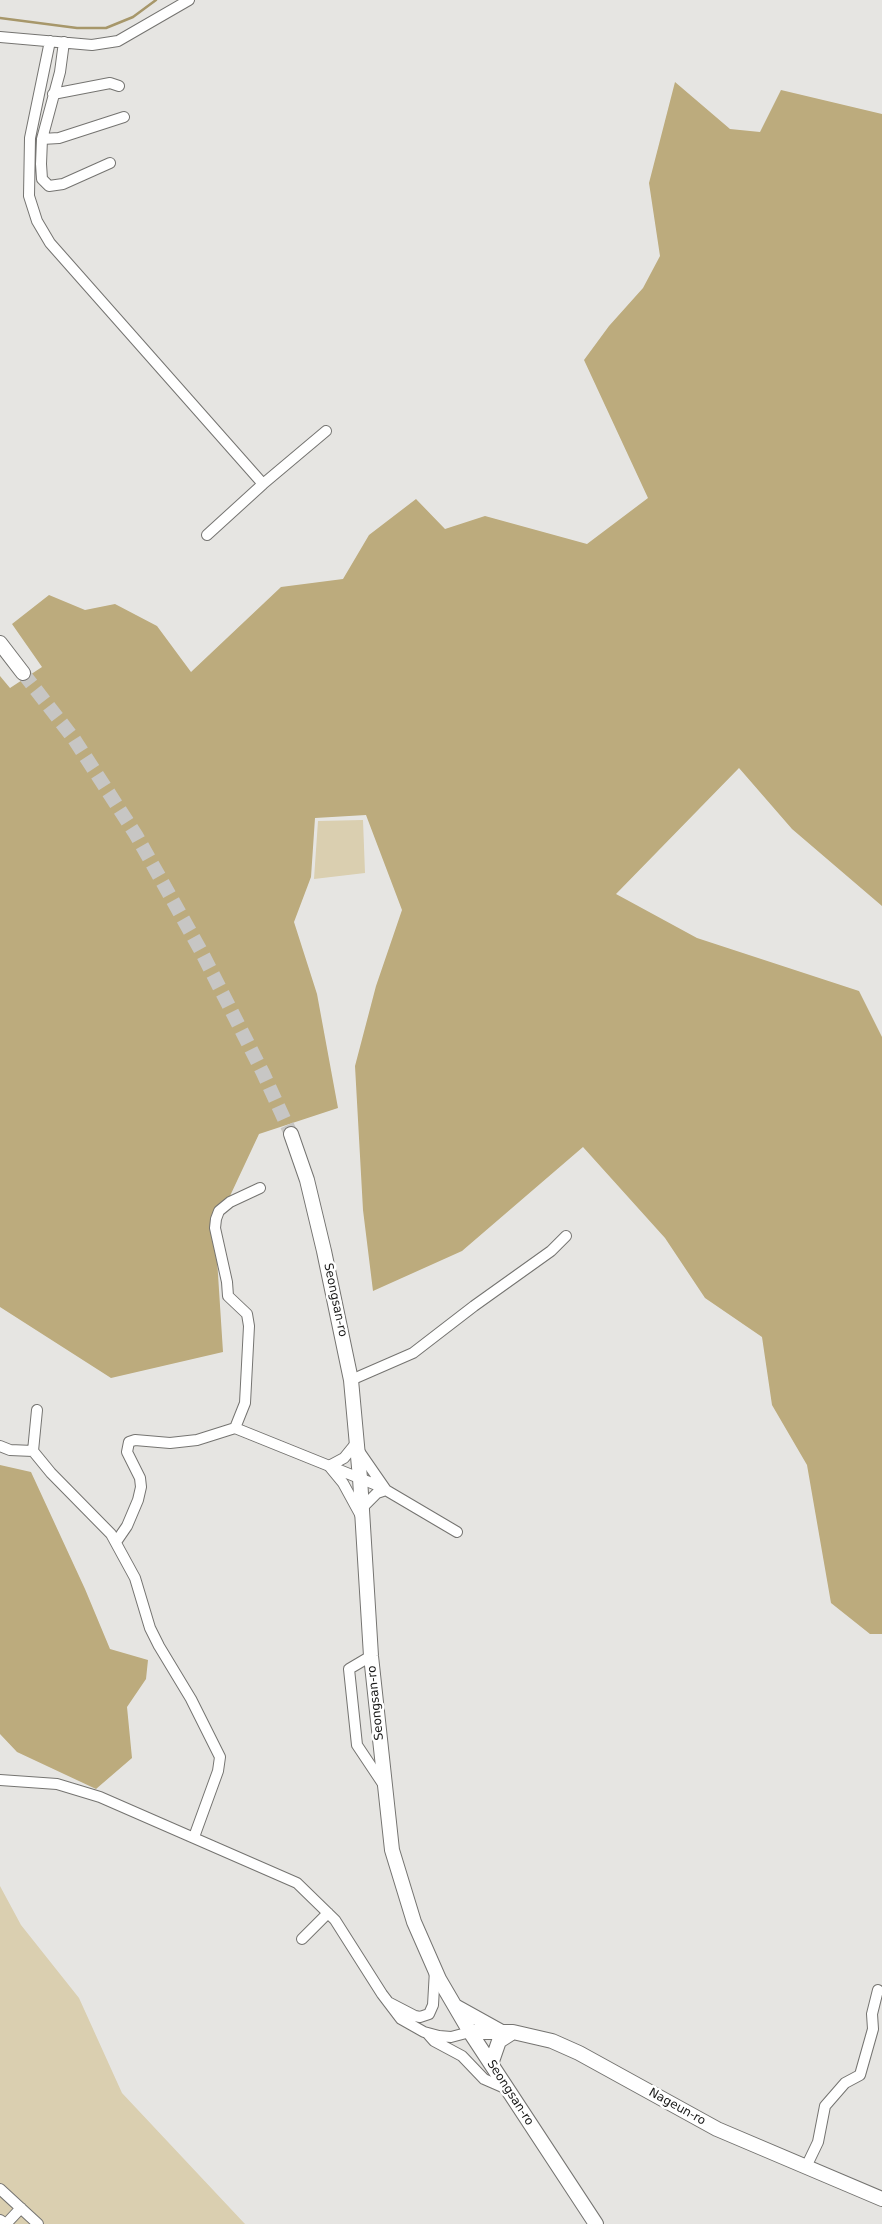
<!DOCTYPE html>
<html>
<head>
<meta charset="utf-8">
<style>
  body { margin:0 }
  canvas { display:block; background:#e6e5e2 }
</style>
</head>
<body>
<canvas width="882" height="2224"></canvas>
<script>
const context = document.querySelector('canvas').getContext('2d');
context.lineJoin = 'round';
function fillPath(path, color) {
  context.fillStyle = color;
  context.fill(path, 'evenodd');
}
function poly(rows) {
  const path = new Path2D();
  for (const r of rows) {
    path.moveTo(r[0], r[1]);
    for (let i = 2; i < r.length; i += 2) path.lineTo(r[i], r[i + 1]);
  }
  return path;
}
function stroke(path, color, width, dash) {
  context.strokeStyle = color;
  context.lineWidth = width;
  context.lineCap = dash ? 'butt' : 'round';
  context.setLineDash(dash || []);
  context.stroke(path);
}
function drawText(font, color, halo, rows, align = 'center') {
  context.font = font + ' "DejaVu Sans",sans-serif';
  context.lineWidth = 5;
  context.setLineDash([]);
  context.textBaseline = 'middle';
  context.strokeStyle = halo;
  context.fillStyle = color;
  for (const [text, x, y, turn = 0] of rows) {
    context.save();
    context.translate(x, y);
    context.rotate((+turn || 0) * Math.PI / 180);
    context.textAlign = isNaN(turn) ? turn : align;
    if (halo) context.strokeText(text, 0, 0);
    context.fillText(text, 0, 0);
    context.restore();
  }
}
fillPath(poly([
  [363,820,365,873,314,879,318,821],
  [0,1886,21,1925,79,1998,122,2093,245,2224,0,2224]
]), '#dacfb0');
fillPath(poly([
  [675,82,730,129,760,132,781,90,882,114,882,906,792,829,739,768,616,894,697,938,859,991,882,1037,882,1634,870,1634,831,1603,807,1465,772,1405,762,1337,705,1298,665,1238,583,1147,462,1251,373,1291,363,1210,355,1066,376,986,402,910,366,815,315,818,311,877,294,922,317,994,338,1108,259,1134,215,1228,223,1352,111,1378,0,1307,0,676,10,688,42,667,12,624,49,595,85,610,115,604,157,626,191,672,281,587,343,579,369,535,416,499,445,529,485,516,587,544,648,498,584,360,609,326,643,288,660,256,649,183],
  [0,1465,31,1472,85,1589,110,1649,148,1660,146,1679,127,1707,132,1758,96,1789,17,1752,0,1734]
]), '#bcab7d');
stroke(poly([
  [0,18,77,28,106,28,133,17,156,0]
]), '#a7976a', 2.5);
stroke(poly([
  [23,673,74,739,136,835,201,951,263,1073,291,1134]
]), '#c7c6c4', 14, [14, 7]);
const minor = poly([
  [0,37,92,45,118,41,189,0],
  [50,41,30,138,29,196,37,221,50,243,263,484],
  [64,42,60,72,42,139,41,164,42,179,49,186,63,184,110,163],
  [53,94,110,83,119,86],
  [42,139,59,138,124,117],
  [207,535,263,484,326,431],
  [351,1380,413,1353,474,1306,551,1251,566,1236],
  [235,1428,245,1403,249,1326,247,1314,228,1296,227,1282,215,1228,216,1219,219,1211,230,1202,260,1188],
  [357,1442,344,1458,329,1466,343,1483,361,1516],
  [0,1446,10,1450,33,1451,51,1473,111,1534,135,1578,150,1628,159,1646,191,1699,220,1757,218,1771,194,1837],
  [33,1451,37,1410],
  [359,1451,386,1490,377,1493,362,1508],
  [116,1542,127,1526,138,1500,141,1487,140,1478,127,1452,129,1442,135,1440,170,1443,197,1440,235,1428,379,1486,457,1532],
  [371,1656,349,1669,357,1745,383,1784],
  [0,1780,57,1784,100,1797,297,1883,335,1920,382,1994,401,2019,424,2032,439,2036,451,2037,470,2032],
  [302,1939,328,1913],
  [388,2002,415,2016,420,2017,429,2014,433,2005,435,1970],
  [427,2033,434,2041,462,2056,484,2079,507,2089],
  [806,2167,818,2142,825,2106,845,2083,860,2075,873,2029,872,2014,878,1990],
  [0,2189,38,2224],
  [0,2220,6,2224,21,2208]
]);
const secondary = poly([
  [0,643,23,673],
  [291,1134,307,1180,324,1251,351,1380,360,1478,371,1656,392,1850,414,1922,439,1979,470,2032,596,2224],
  [455,2006,500,2031],
  [470,2032,513,2032,552,2041,579,2053,717,2129,882,2199],
  [491,2064,499,2041,513,2032]
]);
stroke(minor, '#757471', 12);
stroke(secondary, '#757471', 16);
stroke(minor, '#fff', 10);
stroke(secondary, '#fff', 14);
drawText('12px', '#181817', '#fff', [
  ["Seongsan-ro",335,1300,78],
  ["Seongsan-ro",376,1703,-96],
  ["Seongsan-ro",510,2093,57],
  ["Nageun-ro",677,2107,29]
]);
</script>
</body>
</html>
